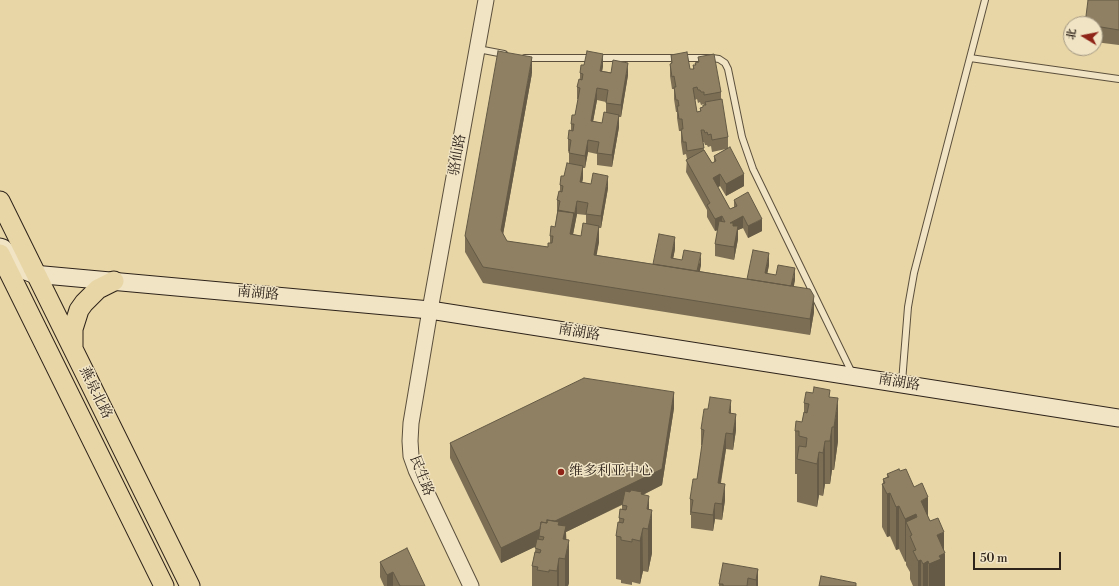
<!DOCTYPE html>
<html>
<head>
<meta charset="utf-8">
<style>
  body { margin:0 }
  #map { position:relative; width:1119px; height:586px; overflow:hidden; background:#e8d6a6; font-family:"Libre Bodoni","Noto Serif SC",serif }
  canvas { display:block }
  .north { position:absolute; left:1063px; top:16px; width:40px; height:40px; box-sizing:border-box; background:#f0e4c5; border:1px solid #a29781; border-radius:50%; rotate:280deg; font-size:11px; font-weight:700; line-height:16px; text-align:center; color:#2e231a }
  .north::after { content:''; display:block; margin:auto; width:14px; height:18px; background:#8f2418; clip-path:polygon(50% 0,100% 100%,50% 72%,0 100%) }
  .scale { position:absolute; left:973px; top:552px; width:88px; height:18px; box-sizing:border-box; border:2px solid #2e231a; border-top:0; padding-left:5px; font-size:12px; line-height:14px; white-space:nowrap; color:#2e231a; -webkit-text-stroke:3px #f0e4c5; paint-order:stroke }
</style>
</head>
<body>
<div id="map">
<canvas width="1119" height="586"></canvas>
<div class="north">北</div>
<div class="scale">50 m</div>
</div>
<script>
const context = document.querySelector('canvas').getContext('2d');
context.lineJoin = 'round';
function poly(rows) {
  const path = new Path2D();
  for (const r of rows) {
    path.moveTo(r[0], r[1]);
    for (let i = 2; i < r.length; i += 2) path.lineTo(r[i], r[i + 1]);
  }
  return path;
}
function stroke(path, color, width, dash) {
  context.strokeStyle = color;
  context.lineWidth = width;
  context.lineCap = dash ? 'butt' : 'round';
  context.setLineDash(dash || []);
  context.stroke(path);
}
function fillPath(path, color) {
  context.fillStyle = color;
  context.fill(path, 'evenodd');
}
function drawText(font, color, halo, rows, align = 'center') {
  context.font = font + ' "Libre Bodoni","Noto Serif SC",serif';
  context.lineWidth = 3;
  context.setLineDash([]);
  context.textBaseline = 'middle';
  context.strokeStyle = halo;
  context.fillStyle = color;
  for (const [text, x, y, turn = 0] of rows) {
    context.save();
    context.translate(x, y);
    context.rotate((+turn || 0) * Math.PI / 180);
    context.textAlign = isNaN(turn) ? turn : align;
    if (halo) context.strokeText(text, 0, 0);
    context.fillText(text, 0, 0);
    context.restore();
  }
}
const service = poly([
  [478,49,504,54],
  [525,58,712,58,719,59,725,63,728,69,742,137,753,169,852,373],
  [970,58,1119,79],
  [902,382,908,307,914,273,985,0]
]);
const tertiary = poly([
  [471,586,416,470,411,456,410,441,411,423,430,310,486,0]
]);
const secondary = poly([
  [0,247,3,248,23,270,33,274,430,310,1119,418]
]);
const primary = poly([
  [0,201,190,586],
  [0,254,164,586],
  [73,348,73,329,79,310,84,303,98,289,114,281]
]);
stroke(service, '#5c503d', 8);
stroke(tertiary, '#5c503d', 17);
stroke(secondary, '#2e231a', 19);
stroke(primary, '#2e231a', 21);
stroke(service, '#f0e4c5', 6);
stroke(tertiary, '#f0e4c5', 15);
stroke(secondary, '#f0e4c5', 17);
stroke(primary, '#e8d6a6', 19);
fillPath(poly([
  [1119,0,1119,45,1095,42,1095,24],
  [671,55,690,69,693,69,693,65,695,65,695,63,698,62,698,57,721,92,721,99,728,137,728,148,744,186,726,196,720,186,718,187,730,209,734,207,734,200,762,231,748,238,743,228,738,230,738,239,734,260,715,256,715,244,718,230,715,231,707,217,707,210,686,172,687,159,686,154,683,155,681,142,681,131,679,131,677,118,677,112,676,112,674,99,674,89,672,89,670,76,670,64,671,64],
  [697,99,698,103,700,102,701,105,704,104,704,105,703,105,703,107,700,108,700,111,697,112,695,100],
  [703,142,704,142,705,145,707,145,708,147,711,146,712,152,726,149,714,156,714,162,712,163,704,150],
  [584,65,603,66,602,71,628,75,621,117,619,117,619,127,612,167,597,165,597,154,588,152,585,168,583,168,583,178,582,182,608,188,601,228,599,228,599,242,596,255,653,264,675,249,673,258,701,265,699,271,747,279,769,265,767,274,795,280,793,286,814,312,810,335,483,283,465,252,465,236,532,73,503,234,507,241,548,247,550,243,550,236,555,227,557,213,557,200,560,191,560,185,564,176,569,163,569,152,568,151,568,139,571,130,571,124,575,115,578,99,577,99,577,87,580,79,580,73],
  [597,100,606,102,606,113,602,123,593,121],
  [577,214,586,215,586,224,581,236,573,234],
  [830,397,838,441,834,470,832,470,830,484,825,484,823,496,819,495,817,507,797,502,797,474,795,474,795,431,802,422,804,412,804,403],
  [674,408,662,485,643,495,649,509,652,553,648,572,643,571,640,584,632,582,632,585,621,583,621,580,616,579,616,536,619,522,619,518,622,509,622,505,566,532,569,583,568,586,532,586,532,566,536,546,501,563,450,458,450,443],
  [731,413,736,430,733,450,726,449,721,483,725,500,722,520,715,519,713,531,691,528,691,515,690,515,690,499,697,479,702,445,701,445,701,429],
  [900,471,928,517,944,551,945,586,913,586,910,579,910,572,906,565,906,561,905,562,899,549,896,550,890,536,887,537,882,527,882,484,883,484,883,479,887,477,887,474],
  [380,562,425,586,384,586,380,577],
  [758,569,758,586,719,586,719,584]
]), '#7b6e55');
fillPath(poly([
  [603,54,603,66,600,83,600,71],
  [532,57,532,73,501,246,501,230],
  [628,63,628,75,621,117,621,105],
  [597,88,597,100,591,133,591,121],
  [619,115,619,127,612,167,612,155],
  [588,140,588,152,585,168,585,156],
  [583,166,583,178,580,194,580,182],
  [720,174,720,186,713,190,713,178],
  [744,174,744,186,726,196,726,184],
  [608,176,608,188,601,228,601,216],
  [577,201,577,214,570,250,570,234],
  [722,216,722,228,715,231,715,219],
  [743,216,743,228,738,230,738,239,734,260,734,247,730,223],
  [762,219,762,231,748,238,748,226],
  [599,226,599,242,594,270,594,255],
  [675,237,675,249,671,270,671,258],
  [701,253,701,265,697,287,697,275],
  [769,253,769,265,765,285,765,273],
  [795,268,795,280,791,302,791,289],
  [814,296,814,312,810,335,810,319],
  [674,392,674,408,662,485,642,495,643,571,640,584,640,541,641,495,566,532,566,554,569,540,569,583,568,586,565,586,565,559,559,558,559,586,557,586,557,571,544,537,539,536,539,545,501,563,501,548],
  [838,398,838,441,834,470,834,427],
  [731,400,731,416,729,413],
  [736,414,736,430,733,450,733,434],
  [832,427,832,470,830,484,830,441],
  [726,433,726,449,718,498,718,483],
  [825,441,825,484,823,496,823,453],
  [819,452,819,495,817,507,817,464],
  [725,484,725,500,722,520,722,504],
  [890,493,890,536,887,537,887,494],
  [649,496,649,524,652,510,652,553,648,572,648,529,647,509],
  [928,497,928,540,921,501],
  [715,503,715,519,713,531,713,515],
  [899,506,899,549,896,550,896,507],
  [916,514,916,549,912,535,906,522,906,561,905,562,905,519],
  [944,532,944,554,945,553,945,586,929,586,929,564,937,535],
  [921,560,921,586,918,586,918,561],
  [928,561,928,586,923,586,923,564],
  [758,569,758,586,756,586,756,580],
  [393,572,393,586,387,586,387,575]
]), '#645a45');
const building = poly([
  [1088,0,1119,0,1119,30,1095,26,1095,24,1085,24,1088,0],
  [498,51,532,57,501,230,507,241,548,247,548,243,552,243,553,236,550,236,551,226,555,227,558,210,574,213,570,234,581,236,583,223,599,226,594,255,810,289,814,296,810,319,483,267,465,236,498,51],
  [587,51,603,54,600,71,611,73,613,60,628,63,621,105,606,103,608,90,597,88,591,121,602,123,604,112,619,115,612,155,597,153,599,142,588,140,585,156,569,153,571,140,568,139,569,130,573,131,574,124,571,124,572,115,575,115,580,88,577,87,579,79,582,80,583,74,580,73,581,65,584,65,587,51],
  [687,52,690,69,694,69,693,65,696,65,695,63,699,62,698,57,714,54,721,92,704,95,704,92,701,92,700,90,698,90,697,87,693,88,697,112,701,111,700,108,703,107,703,105,706,105,705,102,722,99,728,137,712,140,711,134,708,135,707,132,705,133,704,130,701,130,704,148,687,151,686,142,683,142,681,129,683,129,682,119,679,119,677,106,679,106,678,100,676,100,674,87,676,87,674,76,672,77,670,64,672,63,671,55,687,52],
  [730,147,744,174,726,184,720,174,713,178,730,209,737,206,734,200,748,192,762,219,748,226,743,216,730,223,733,223,733,226,738,226,734,247,715,244,719,221,725,222,722,216,715,219,707,205,710,203,686,160,704,150,712,163,716,161,714,156,730,147],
  [567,163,583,166,580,182,591,184,593,173,608,176,601,216,586,214,588,203,577,201,574,217,574,213,558,211,560,201,557,200,559,191,562,192,563,186,560,185,561,176,564,176,567,163],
  [659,234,675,237,671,258,682,260,684,250,701,253,697,271,653,264,659,234],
  [753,250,769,253,765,273,776,275,778,265,795,268,791,286,747,279,753,250],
  [584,378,674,392,662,469,555,521,547,520,547,523,541,522,540,529,501,548,450,443,584,378],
  [814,387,830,390,829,397,838,398,834,427,832,427,830,441,825,441,823,453,819,452,817,464,797,459,799,446,806,447,807,438,799,436,799,431,795,431,796,421,802,422,804,412,807,413,809,404,804,403,806,392,813,393,814,387],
  [710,397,731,400,729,413,736,414,733,434,726,433,718,483,725,484,722,504,715,503,713,515,691,512,693,500,690,499,693,479,697,479,704,430,701,429,704,409,708,409,710,397],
  [899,469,900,471,906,469,914,487,922,483,928,497,921,501,930,521,938,518,944,532,937,535,945,553,939,556,941,559,929,564,928,561,923,564,921,560,918,561,913,551,916,550,910,536,912,535,906,522,917,517,916,514,905,519,899,506,896,507,890,493,887,494,882,484,885,483,883,479,889,477,887,474,899,469],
  [631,490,642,492,641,494,649,496,647,509,652,510,648,529,643,528,640,541,632,539,632,542,621,540,621,537,616,536,618,522,623,523,624,519,619,518,620,509,626,510,627,506,622,505,625,491,630,492,631,490],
  [547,520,559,522,558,525,566,526,563,539,569,540,565,559,559,558,557,571,549,570,549,572,537,570,538,567,532,566,535,552,540,553,541,550,535,548,537,539,543,540,544,537,539,536,541,522,547,523,547,520],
  [407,548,425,586,400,586,393,572,387,575,380,562,407,548],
  [723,563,758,569,756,580,748,578,747,586,723,586,723,584,719,584,723,563],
  [821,576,856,583,856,586,819,586,821,576]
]);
fillPath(building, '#8f8063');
stroke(building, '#645a45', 1);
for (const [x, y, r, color] of [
  [561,472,4,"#8f2418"]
]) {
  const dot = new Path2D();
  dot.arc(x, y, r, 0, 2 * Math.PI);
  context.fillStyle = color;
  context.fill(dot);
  stroke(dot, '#f0e4c5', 1.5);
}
drawText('14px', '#2e231a', '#f0e4c5', [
  ["骆仙路",458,155,-80],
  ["南湖路",258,294,5],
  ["南湖路",579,333,9],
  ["南湖路",899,383,9],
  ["燕泉北路",95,393,64],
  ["民生路",421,476,69]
]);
drawText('14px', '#2e231a', '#f0e4c5', [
  ["维多利亚中心",569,472]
], 'left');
</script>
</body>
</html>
